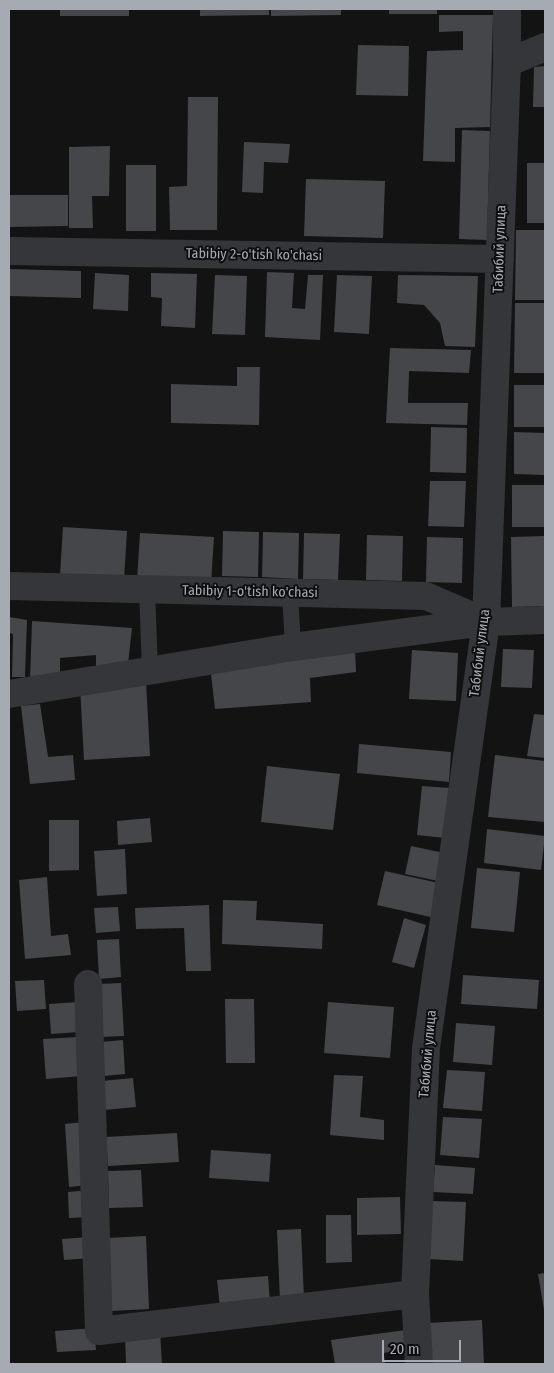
<!DOCTYPE html>
<html>
<head>
<meta charset="utf-8">
<style>
  body { margin:0 }
  #map { position:relative; width:554px; height:1373px; overflow:hidden; background:#131314; font-family:"Fira Sans Condensed",sans-serif }
  canvas { display:block }
  .frame { position:absolute; inset:0; border:10px solid #a6abb3; pointer-events:none }
  .scale { position:absolute; left:382px; top:1340px; width:79px; height:22px; box-sizing:border-box; border:2px solid #a6abb3; border-top:0; padding-left:6px; font-size:15px; line-height:18px; white-space:nowrap; color:#a6abb3; -webkit-text-stroke:4px #0e0e0f; paint-order:stroke }
</style>
</head>
<body>
<div id="map">
<canvas width="554" height="1373"></canvas>
<div class="frame"></div>
<div class="scale">20 m</div>
</div>
<script>
const context = document.querySelector('canvas').getContext('2d');
context.lineJoin = 'round';
function fillPath(path, color) {
  context.fillStyle = color;
  context.fill(path, 'evenodd');
}
function poly(rows) {
  const path = new Path2D();
  for (const r of rows) {
    path.moveTo(r[0], r[1]);
    for (let i = 2; i < r.length; i += 2) path.lineTo(r[i], r[i + 1]);
  }
  return path;
}
function stroke(path, color, width, dash) {
  context.strokeStyle = color;
  context.lineWidth = width;
  context.lineCap = dash ? 'butt' : 'round';
  context.setLineDash(dash || []);
  context.stroke(path);
}
function drawText(font, color, halo, rows, align = 'center') {
  context.font = font + ' "Fira Sans Condensed",sans-serif';
  context.lineWidth = 4;
  context.setLineDash([]);
  context.textBaseline = 'middle';
  context.strokeStyle = halo;
  context.fillStyle = color;
  for (const [text, x, y, turn = 0] of rows) {
    context.save();
    context.translate(x, y);
    context.rotate((+turn || 0) * Math.PI / 180);
    context.textAlign = isNaN(turn) ? turn : align;
    if (halo) context.strokeText(text, 0, 0);
    context.fillText(text, 0, 0);
    context.restore();
  }
}
fillPath(poly([
  [60,9,129,9,129,16,60,16],
  [200,9,269,9,269,15,200,16],
  [271,9,341,9,341,15,271,16],
  [389,9,437,9,437,14,389,14],
  [439,15,493,15,490,127,455,128,455,162,423,161,427,51,463,50,463,31,439,32],
  [358,45,409,46,408,96,356,95],
  [545,66,545,107,533,107,534,67],
  [188,97,218,97,217,230,170,230,169,187,187,186],
  [462,130,490,131,487,240,459,239],
  [244,142,290,144,288,163,264,162,263,193,242,192],
  [110,146,109,196,92,196,93,228,69,228,69,147],
  [527,163,545,163,545,223,527,223],
  [126,165,156,165,156,231,126,231],
  [306,179,385,181,383,238,304,236],
  [9,195,68,195,68,226,9,227],
  [516,230,545,230,545,300,515,300],
  [10,269,81,271,81,298,10,296],
  [267,272,294,273,292,308,305,309,308,275,323,275,320,340,265,337],
  [95,273,129,275,128,311,93,309],
  [151,273,197,274,195,328,161,326,162,298,151,297],
  [215,275,247,276,245,335,212,334],
  [337,275,372,276,369,334,334,332],
  [398,275,478,276,475,347,445,346,440,323,424,305,397,303],
  [515,303,545,303,545,373,514,373],
  [390,348,471,350,469,373,409,371,408,403,468,403,467,425,386,423],
  [237,367,260,367,259,425,171,423,171,384,237,386],
  [514,385,545,385,545,427,514,427],
  [431,427,467,428,466,473,430,472],
  [514,432,545,433,545,475,514,474],
  [430,481,466,481,464,527,428,526],
  [512,485,545,485,545,527,512,527],
  [63,527,127,531,124,579,60,575],
  [223,531,259,532,258,577,222,576],
  [263,532,299,533,298,579,262,577],
  [140,533,214,537,211,584,137,580],
  [304,533,340,534,338,580,303,579],
  [367,535,403,536,402,581,366,580],
  [545,536,545,606,512,607,511,537],
  [427,537,463,538,462,583,426,582],
  [9,617,27,620,25,677,12,677,13,634,9,633],
  [32,621,132,628,128,664,96,668,96,655,60,658,60,679,30,680],
  [503,649,534,650,532,688,501,687],
  [355,650,356,672,310,678,311,702,215,709,210,665],
  [412,650,458,653,456,701,409,699],
  [146,681,150,756,84,760,80,686],
  [40,704,48,757,73,755,75,780,30,784,21,706],
  [534,714,545,715,545,758,527,756],
  [359,744,451,752,449,782,357,773],
  [495,755,545,761,545,822,488,817],
  [267,766,340,774,333,830,261,822],
  [422,786,450,788,445,838,417,835],
  [150,818,152,842,118,845,117,821],
  [49,820,79,820,79,870,49,871],
  [487,829,545,836,541,870,484,863],
  [411,846,449,854,443,882,405,874],
  [125,849,127,894,97,896,94,851],
  [477,868,520,872,514,932,471,928],
  [385,871,443,884,435,918,377,905],
  [47,877,51,936,68,934,71,955,25,959,19,880],
  [223,900,257,901,256,920,323,924,322,949,222,944],
  [209,905,211,971,186,971,184,928,136,929,135,908],
  [118,907,120,931,96,933,94,908],
  [404,918,426,925,414,968,392,962],
  [119,939,121,977,99,979,97,940],
  [463,975,539,980,537,1009,461,1004],
  [44,980,46,1009,17,1011,15,981],
  [121,983,124,1036,101,1037,98,984],
  [225,999,254,999,255,1063,226,1063],
  [78,1002,80,1032,51,1034,49,1004],
  [328,1002,394,1007,390,1058,324,1053],
  [456,1023,495,1026,492,1065,453,1062],
  [78,1037,81,1076,46,1079,43,1039],
  [123,1040,125,1074,103,1076,100,1042],
  [447,1070,485,1072,482,1111,443,1108],
  [334,1075,363,1076,360,1117,384,1120,384,1140,330,1135],
  [133,1078,136,1107,104,1110,102,1081],
  [443,1117,482,1119,479,1158,440,1155],
  [84,1122,88,1185,69,1187,65,1124],
  [177,1133,179,1162,108,1166,106,1137],
  [211,1150,271,1154,269,1182,209,1178],
  [435,1165,475,1168,473,1194,433,1192],
  [141,1170,143,1207,109,1208,108,1171],
  [89,1190,90,1217,69,1218,68,1192],
  [400,1197,401,1234,357,1235,357,1198],
  [431,1201,466,1202,463,1261,429,1259],
  [326,1215,351,1215,352,1262,326,1263],
  [301,1229,304,1299,280,1301,277,1230],
  [146,1236,149,1309,111,1311,107,1238],
  [90,1237,91,1258,64,1260,62,1239],
  [545,1273,545,1310,544,1310,538,1274],
  [268,1276,270,1302,220,1307,217,1280],
  [482,1320,484,1364,429,1364,427,1323],
  [94,1328,96,1350,57,1352,55,1331],
  [406,1330,408,1349,384,1353,385,1364,335,1364,331,1340],
  [160,1331,162,1364,126,1364,125,1333]
]), '#454649');
stroke(poly([
  [147,589,150,671],
  [290,593,293,647]
]), '#343639', 16);
stroke(poly([
  [507,63,545,47],
  [9,251,500,259],
  [9,586,426,596,486,622,545,620],
  [9,694,293,647,484,622],
  [88,984,99,1331,415,1294],
  [419,1364,415,1294,426,1048,486,622,507,63,507,9]
]), '#343639', 28);
drawText('14px', '#a6abb3', '#0e0e0f', [
  ["Табибий улица",500,249,-88],
  ["Tabibiy 2-o'tish ko'chasi",254,255,1],
  ["Tabibiy 1-o'tish ko'chasi",250,592,1],
  ["Табибий улица",480,653,-83],
  ["Табибий улица",428,1054,-85]
]);
</script>
</body>
</html>
